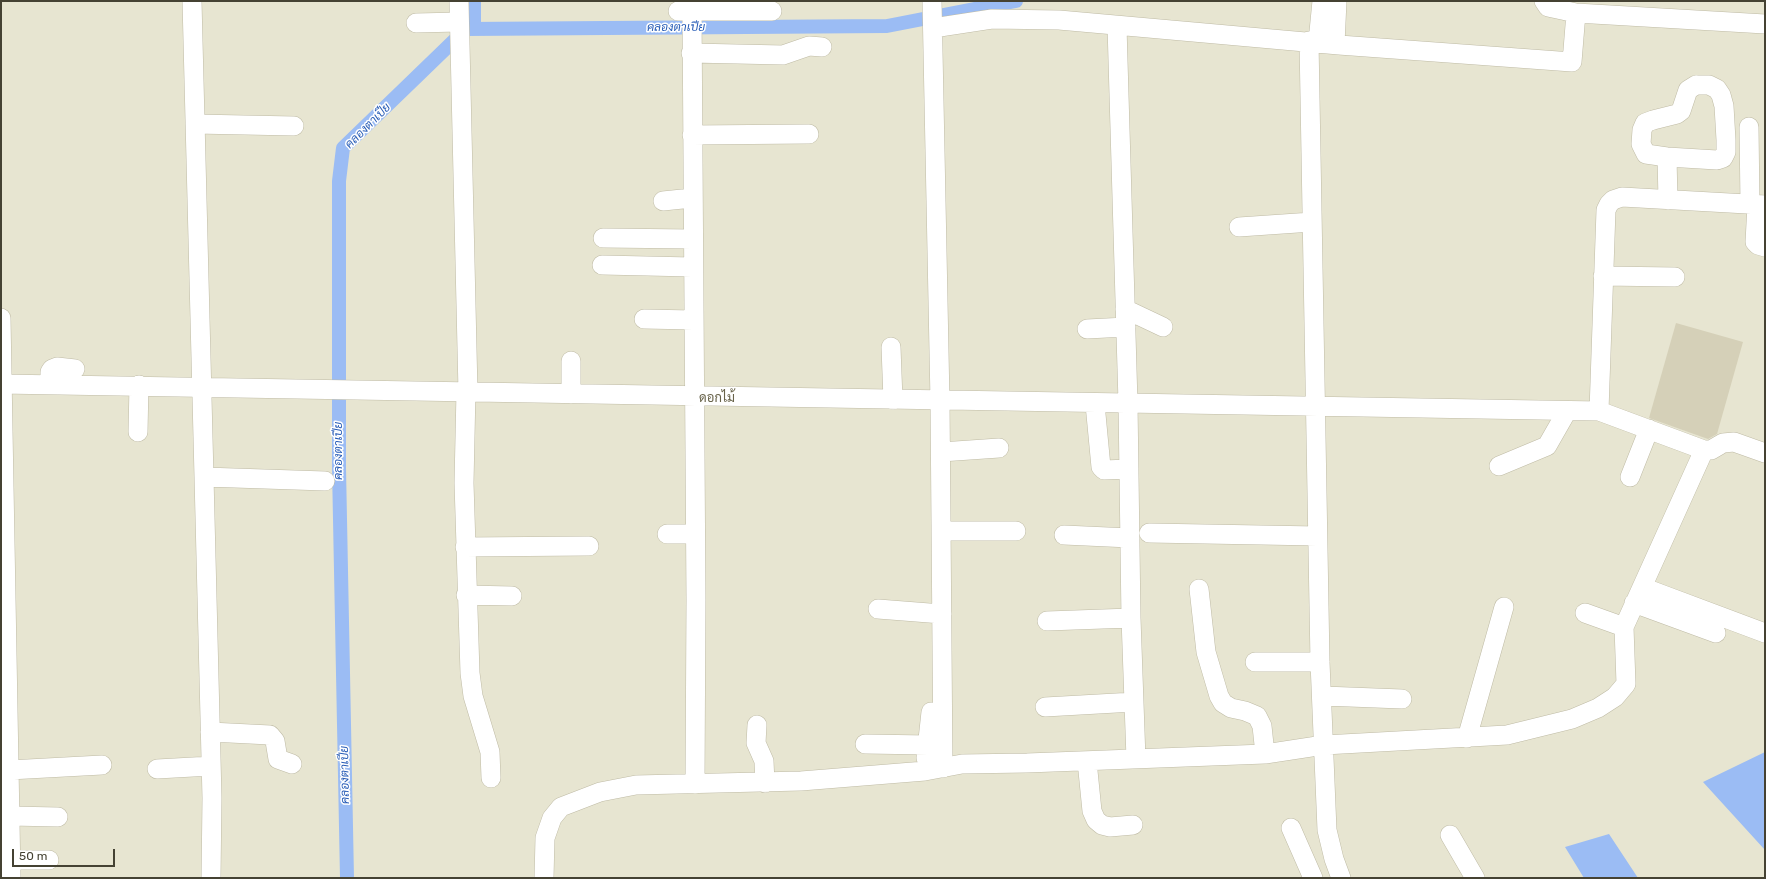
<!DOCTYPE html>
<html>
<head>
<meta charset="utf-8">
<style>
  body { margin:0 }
  #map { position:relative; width:1766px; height:879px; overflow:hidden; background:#f3f1e3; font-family:Rubik,sans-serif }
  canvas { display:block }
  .frame { position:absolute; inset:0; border:2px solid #454233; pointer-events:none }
  .scale { position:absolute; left:12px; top:849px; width:103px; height:18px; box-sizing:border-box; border:2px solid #454233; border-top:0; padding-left:5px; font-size:12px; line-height:14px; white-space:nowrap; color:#454233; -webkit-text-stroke:3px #fff; paint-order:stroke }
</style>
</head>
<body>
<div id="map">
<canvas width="1766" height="879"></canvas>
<div class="frame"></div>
<div class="scale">50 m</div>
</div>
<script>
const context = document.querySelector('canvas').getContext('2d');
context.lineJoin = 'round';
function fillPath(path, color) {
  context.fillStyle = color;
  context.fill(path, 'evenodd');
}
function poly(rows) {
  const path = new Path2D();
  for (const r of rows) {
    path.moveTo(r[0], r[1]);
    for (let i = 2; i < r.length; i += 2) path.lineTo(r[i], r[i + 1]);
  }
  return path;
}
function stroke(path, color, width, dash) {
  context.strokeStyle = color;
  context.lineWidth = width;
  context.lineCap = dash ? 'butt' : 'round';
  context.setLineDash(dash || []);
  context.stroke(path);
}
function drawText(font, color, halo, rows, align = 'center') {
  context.font = font + ' Rubik,Sarabun,sans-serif';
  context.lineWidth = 3;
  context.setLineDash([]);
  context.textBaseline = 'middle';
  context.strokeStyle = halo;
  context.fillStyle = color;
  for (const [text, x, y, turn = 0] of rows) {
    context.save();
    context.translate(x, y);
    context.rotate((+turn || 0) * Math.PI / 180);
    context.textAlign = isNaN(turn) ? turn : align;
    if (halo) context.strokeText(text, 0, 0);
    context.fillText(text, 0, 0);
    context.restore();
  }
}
fillPath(poly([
  [1,1,1765,1,1765,878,1,878]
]), '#e7e5d1');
fillPath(poly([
  [1765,752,1765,850,1703,782],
  [1609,834,1638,878,1584,878,1565,847]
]), '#9bbcf4');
stroke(poly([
  [474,1,474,29],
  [347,878,339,468,339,181,343,148,466,29,887,26,1016,1]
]), '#9bbcf4', 14);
fillPath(poly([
  [1676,323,1743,342,1717,434,1708,439,1649,418]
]), '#d5d0b8');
const minor = poly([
  [192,1,204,477,212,798,211,878],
  [459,1,468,392],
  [932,1,940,401,943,768],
  [1544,1,1548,7,1576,13,1765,24],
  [678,11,692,11,696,599,695,784],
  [692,11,772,11],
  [416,23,459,22],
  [1117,26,1128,403,1131,618,1136,759],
  [933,28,992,19,1059,20,1339,45,1572,62,1576,13],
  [1309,41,1320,662,1327,830,1334,859,1341,878],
  [1318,42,1322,1],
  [1335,44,1337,1],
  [691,53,783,55,809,46,822,47],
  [1696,85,1709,85,1717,89,1721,95,1724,106,1726,140,1726,152,1723,158,1717,160,1667,157,1646,154,1641,144,1642,130,1645,123,1653,120,1677,114,1681,111,1688,90,1696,85],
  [195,124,294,126],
  [1749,127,1750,204],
  [692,135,809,134],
  [1667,157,1668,200],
  [663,201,692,198],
  [1757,205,1755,242,1758,245,1765,247],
  [1239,227,1312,222],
  [603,238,692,239],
  [602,265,692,267],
  [1603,276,1675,277],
  [1125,309,1163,327],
  [1,318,11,878],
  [644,319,693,320],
  [1087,329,1126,327],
  [891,347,893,400],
  [1,384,1599,411,1704,450,1711,450,1723,443,1734,442,1765,453],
  [50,384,50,372,52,369,57,367,75,369],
  [466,391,464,483,470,673,473,696,490,752,491,778],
  [571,394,571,361],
  [1095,404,1101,467,1104,470,1129,469],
  [1599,411,1606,210,1609,204,1613,200,1622,197,1765,205],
  [138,432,139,385],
  [941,452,999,448],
  [1499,466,1547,446,1567,411],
  [204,477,325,481],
  [1630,477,1649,429],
  [941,531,1016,531],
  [1149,533,1317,536],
  [667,534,695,534],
  [1064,535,1130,538],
  [465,547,589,546],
  [1642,587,1765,633],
  [1199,589,1206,652,1219,696,1223,703,1231,708,1245,711,1257,716,1262,726,1265,754],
  [466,595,512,596],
  [1634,603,1716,633],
  [878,609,942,614],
  [1585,613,1624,627],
  [1047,621,1131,618],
  [1255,662,1320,662],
  [1323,696,1402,699],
  [1045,707,1134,702],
  [757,725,756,743,764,761,765,783],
  [210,732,270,735,275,741,278,759,292,764],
  [1467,738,1504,607],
  [865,744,928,745],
  [926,758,931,712],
  [1087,761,1092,811,1096,820,1102,825,1110,827,1133,825],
  [157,769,211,766],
  [9,770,102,765],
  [10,816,58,817],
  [1291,828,1313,878],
  [1450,835,1475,878],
  [10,860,49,860],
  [544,878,545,838,552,818,561,807,600,792,636,785,801,781,925,771,962,764,1027,763,1265,754,1324,745,1507,735,1572,719,1598,708,1615,697,1626,684,1624,627,1704,450]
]);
stroke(minor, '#bfbba5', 20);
stroke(minor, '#fff', 19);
drawText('italic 12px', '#265bb6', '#fff', [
  ["คลองตาเปีย",676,28],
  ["คลองตาเปีย",368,126,-45],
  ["คลองตาเปีย",339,451,-90],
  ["คลองตาเปีย",345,775,-91]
]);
drawText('13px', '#68634a', '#fff', [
  ["ดอกไม้",717,398]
]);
</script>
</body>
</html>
